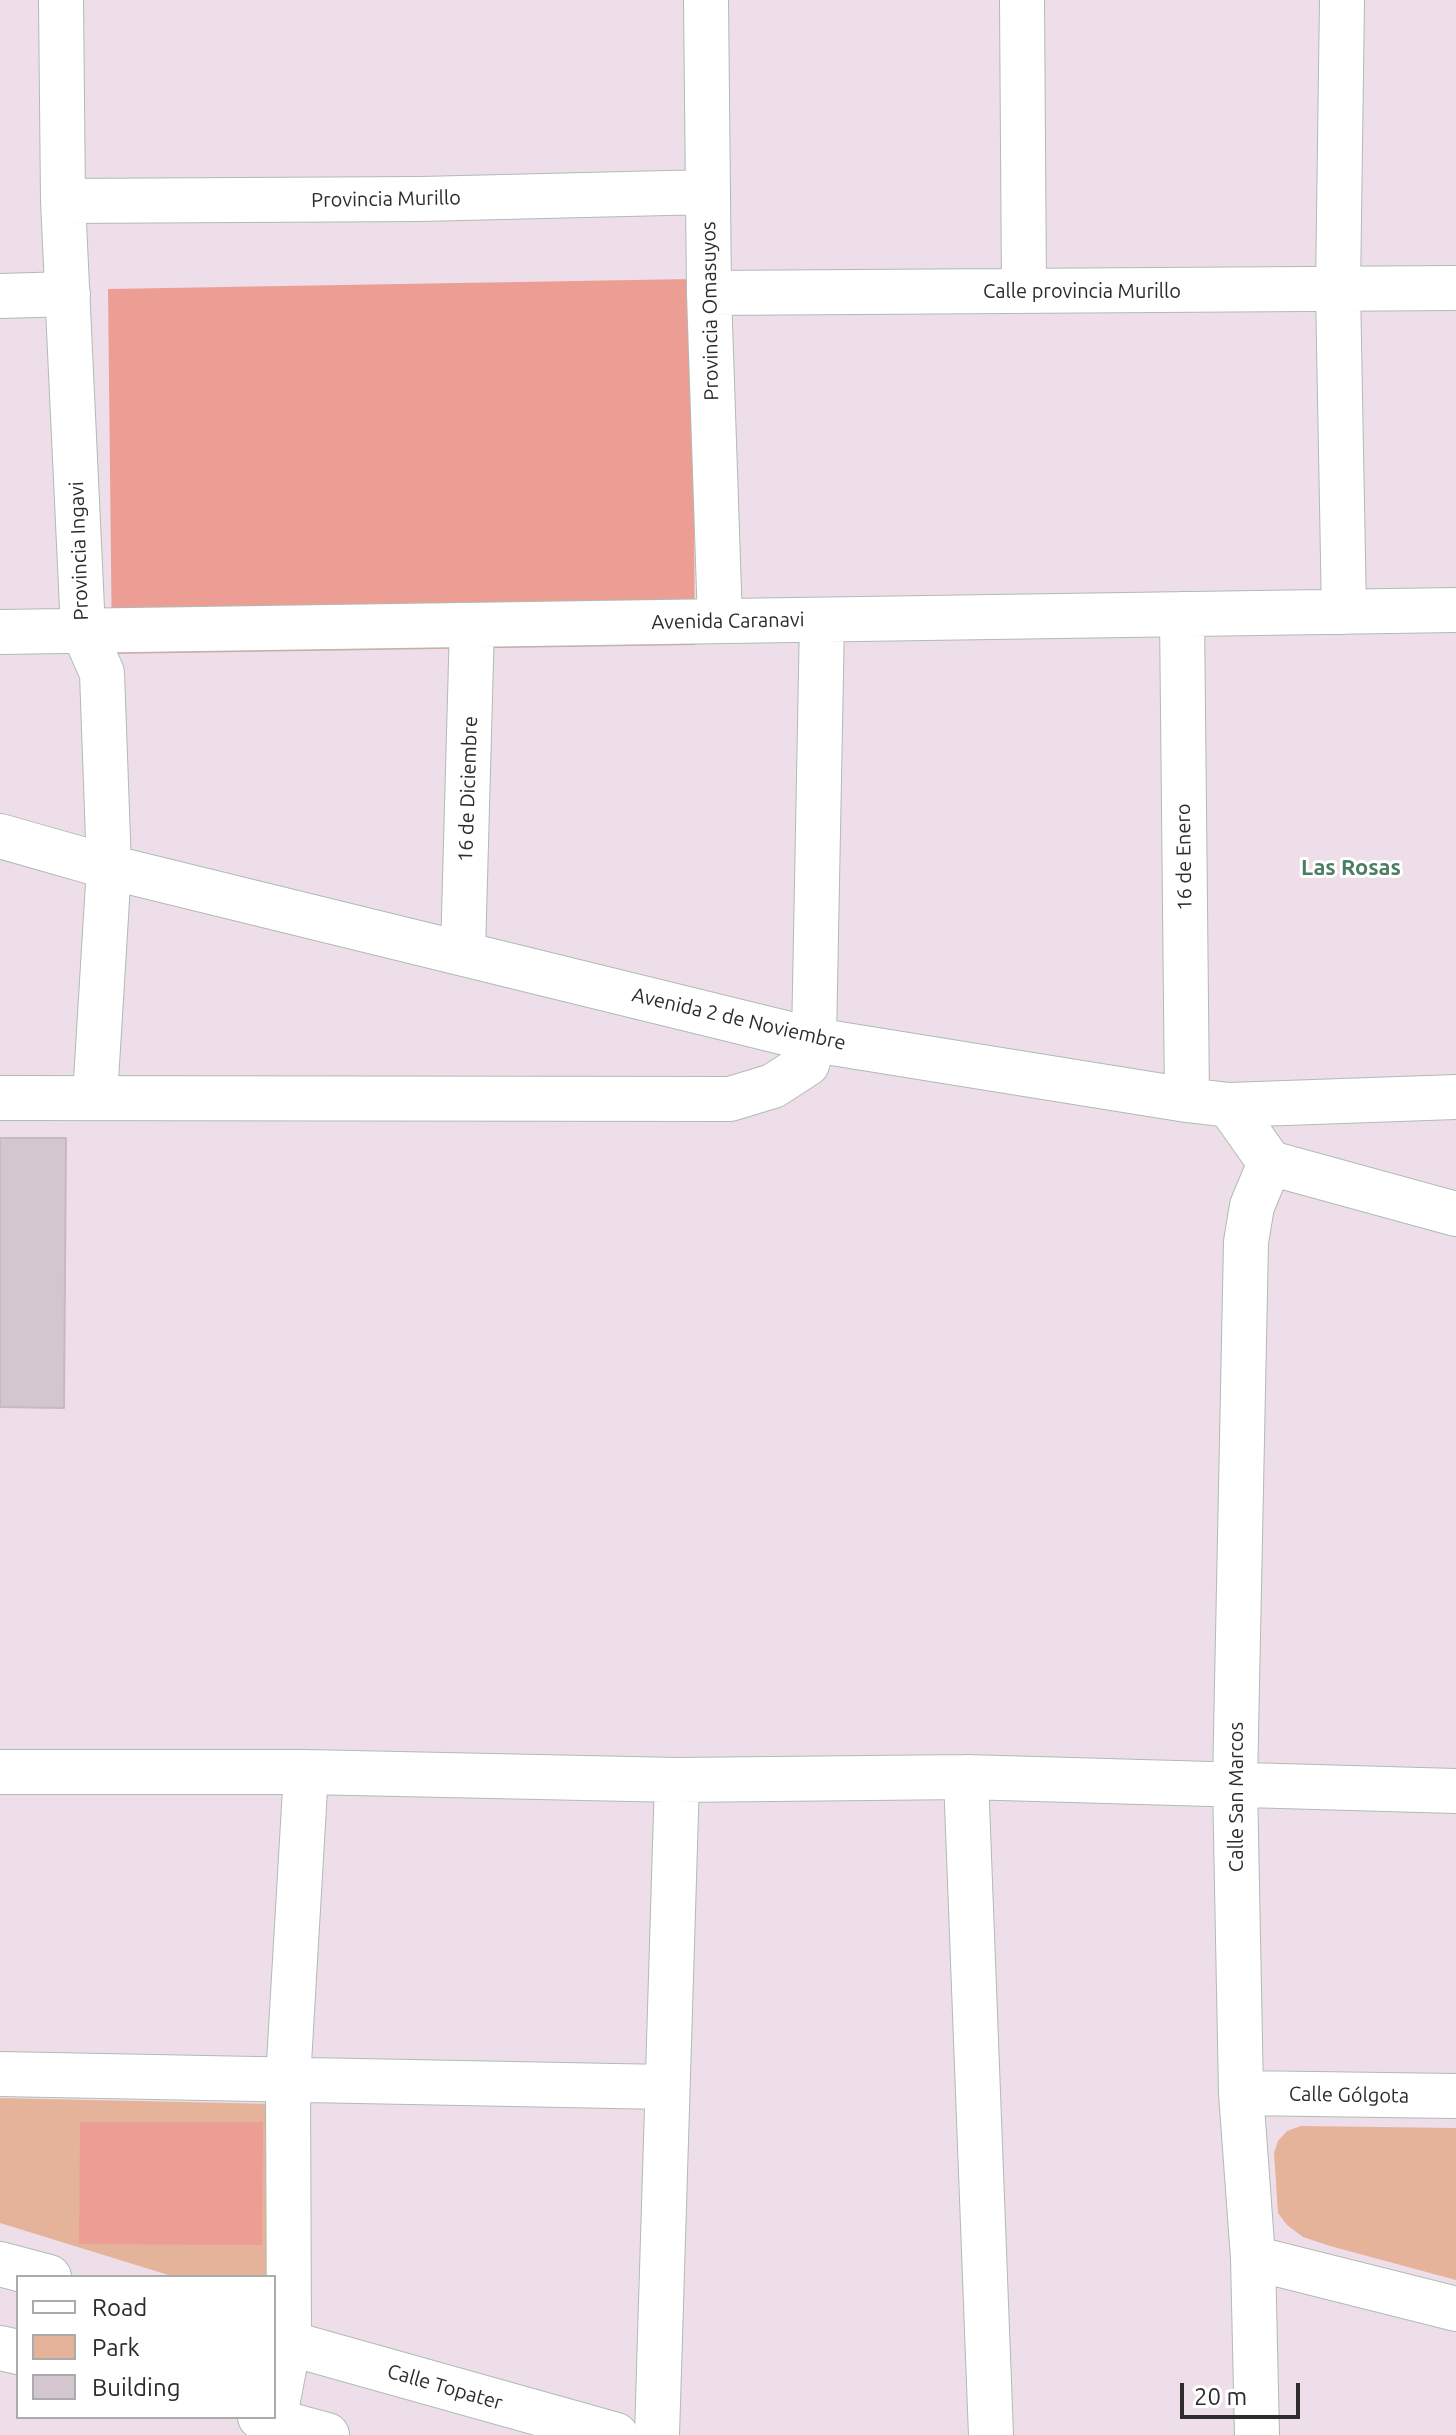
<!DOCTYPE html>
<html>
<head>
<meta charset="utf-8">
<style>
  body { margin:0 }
  #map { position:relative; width:1456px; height:2435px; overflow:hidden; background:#eedeea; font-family:Ubuntu,sans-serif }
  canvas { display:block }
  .legend { position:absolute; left:16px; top:2275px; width:260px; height:144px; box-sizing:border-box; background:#fff; border:2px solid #ababab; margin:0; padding:10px 14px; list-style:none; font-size:24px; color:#2c2c2c }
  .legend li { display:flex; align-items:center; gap:16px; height:40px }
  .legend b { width:40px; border:2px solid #ababab }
  .scale { position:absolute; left:1180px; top:2383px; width:120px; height:36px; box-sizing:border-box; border:4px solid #2c2c2c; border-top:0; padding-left:10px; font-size:24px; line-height:28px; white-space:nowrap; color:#2c2c2c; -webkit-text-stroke:6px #fff; paint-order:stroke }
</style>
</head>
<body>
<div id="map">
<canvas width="1456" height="2435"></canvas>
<ul class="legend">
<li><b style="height:10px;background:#fff"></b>Road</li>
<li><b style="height:22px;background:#e5b399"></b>Park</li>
<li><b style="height:22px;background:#d3c6cf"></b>Building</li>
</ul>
<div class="scale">20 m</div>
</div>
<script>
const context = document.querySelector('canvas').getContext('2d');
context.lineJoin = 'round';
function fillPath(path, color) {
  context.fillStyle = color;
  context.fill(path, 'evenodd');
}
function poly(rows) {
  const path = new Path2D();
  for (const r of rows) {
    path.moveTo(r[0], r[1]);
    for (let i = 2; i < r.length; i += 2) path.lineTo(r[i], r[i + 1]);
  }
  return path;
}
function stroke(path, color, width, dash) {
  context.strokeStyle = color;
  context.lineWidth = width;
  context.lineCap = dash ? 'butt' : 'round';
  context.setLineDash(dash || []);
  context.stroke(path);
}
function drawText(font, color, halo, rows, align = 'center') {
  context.font = font + ' Ubuntu,sans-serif';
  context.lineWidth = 6;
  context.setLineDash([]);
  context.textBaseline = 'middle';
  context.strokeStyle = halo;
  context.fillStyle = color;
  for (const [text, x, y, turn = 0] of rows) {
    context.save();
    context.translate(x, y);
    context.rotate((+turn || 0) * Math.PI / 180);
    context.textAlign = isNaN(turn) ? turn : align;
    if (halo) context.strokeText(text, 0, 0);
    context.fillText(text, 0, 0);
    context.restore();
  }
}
fillPath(poly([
  [0,2098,276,2104,268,2277,175,2277,0,2223],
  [1301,2126,1456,2128,1456,2280,1330,2246,1303,2237,1287,2225,1278,2213,1274,2153,1278,2141,1287,2131]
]), '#e5b399');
fillPath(poly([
  [692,279,695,645,112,654,108,289],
  [80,2122,263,2122,262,2245,79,2244]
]), '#ed9e94');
const building = poly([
  [0,1138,66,1138,64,1408,0,1407,0,1138]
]);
fillPath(building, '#d3c6cf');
stroke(building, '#c9b7c3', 2);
const minor = poly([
  [61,0,63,201,83,630,102,673,109,867,95,1097],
  [706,0,709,293,720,621],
  [1022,0,1024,291],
  [1342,0,1338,289,1344,612],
  [63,201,421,199,708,192],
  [709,293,1456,288],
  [0,296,68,294],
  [1182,614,1187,1100],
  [0,632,1456,610],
  [0,836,109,867,814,1040,1187,1100,1229,1105,1456,1097],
  [463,952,472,625],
  [0,1098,730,1099,773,1086,807,1064,814,1040,822,620],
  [1229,1105,1270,1163,1456,1214],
  [0,1772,306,1772,677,1780,966,1777,1456,1791],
  [966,1777,991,2435],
  [0,2074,666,2087],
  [1241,2093,1456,2096],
  [1253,2258,1456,2309],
  [274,2421,289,2343,288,2080,306,1772],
  [657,2435,677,1780],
  [1257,2435,1253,2258,1241,2093,1235,1783,1246,1242,1252,1206,1270,1163]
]);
const tertiary = poly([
  [0,2264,49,2277],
  [274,2339,616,2435],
  [0,2348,18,2352],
  [260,2417,327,2435]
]);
stroke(minor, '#aebcb4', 46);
stroke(tertiary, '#aebcb4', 46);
stroke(minor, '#fff', 44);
stroke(tertiary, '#fff', 44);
drawText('20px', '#2c2c2c', '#fff', [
  ["Provincia Murillo",386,199,-1],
  ["Calle provincia Murillo",1082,291],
  ["Provincia Omasuyos",710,311,-91],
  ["Provincia Ingavi",79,551,-92],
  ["Avenida Caranavi",728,621,-1],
  ["16 de Diciembre",468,789,-88],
  ["16 de Enero",1184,857,-91],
  ["Avenida 2 de Noviembre",739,1019,13],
  ["Calle San Marcos",1236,1797,-90],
  ["Calle Gólgota",1349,2095,1],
  ["Calle Topater",445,2387,16]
]);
drawText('bold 22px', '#4a7e64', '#fff', [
  ["Las Rosas",1351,868]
]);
</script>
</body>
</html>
